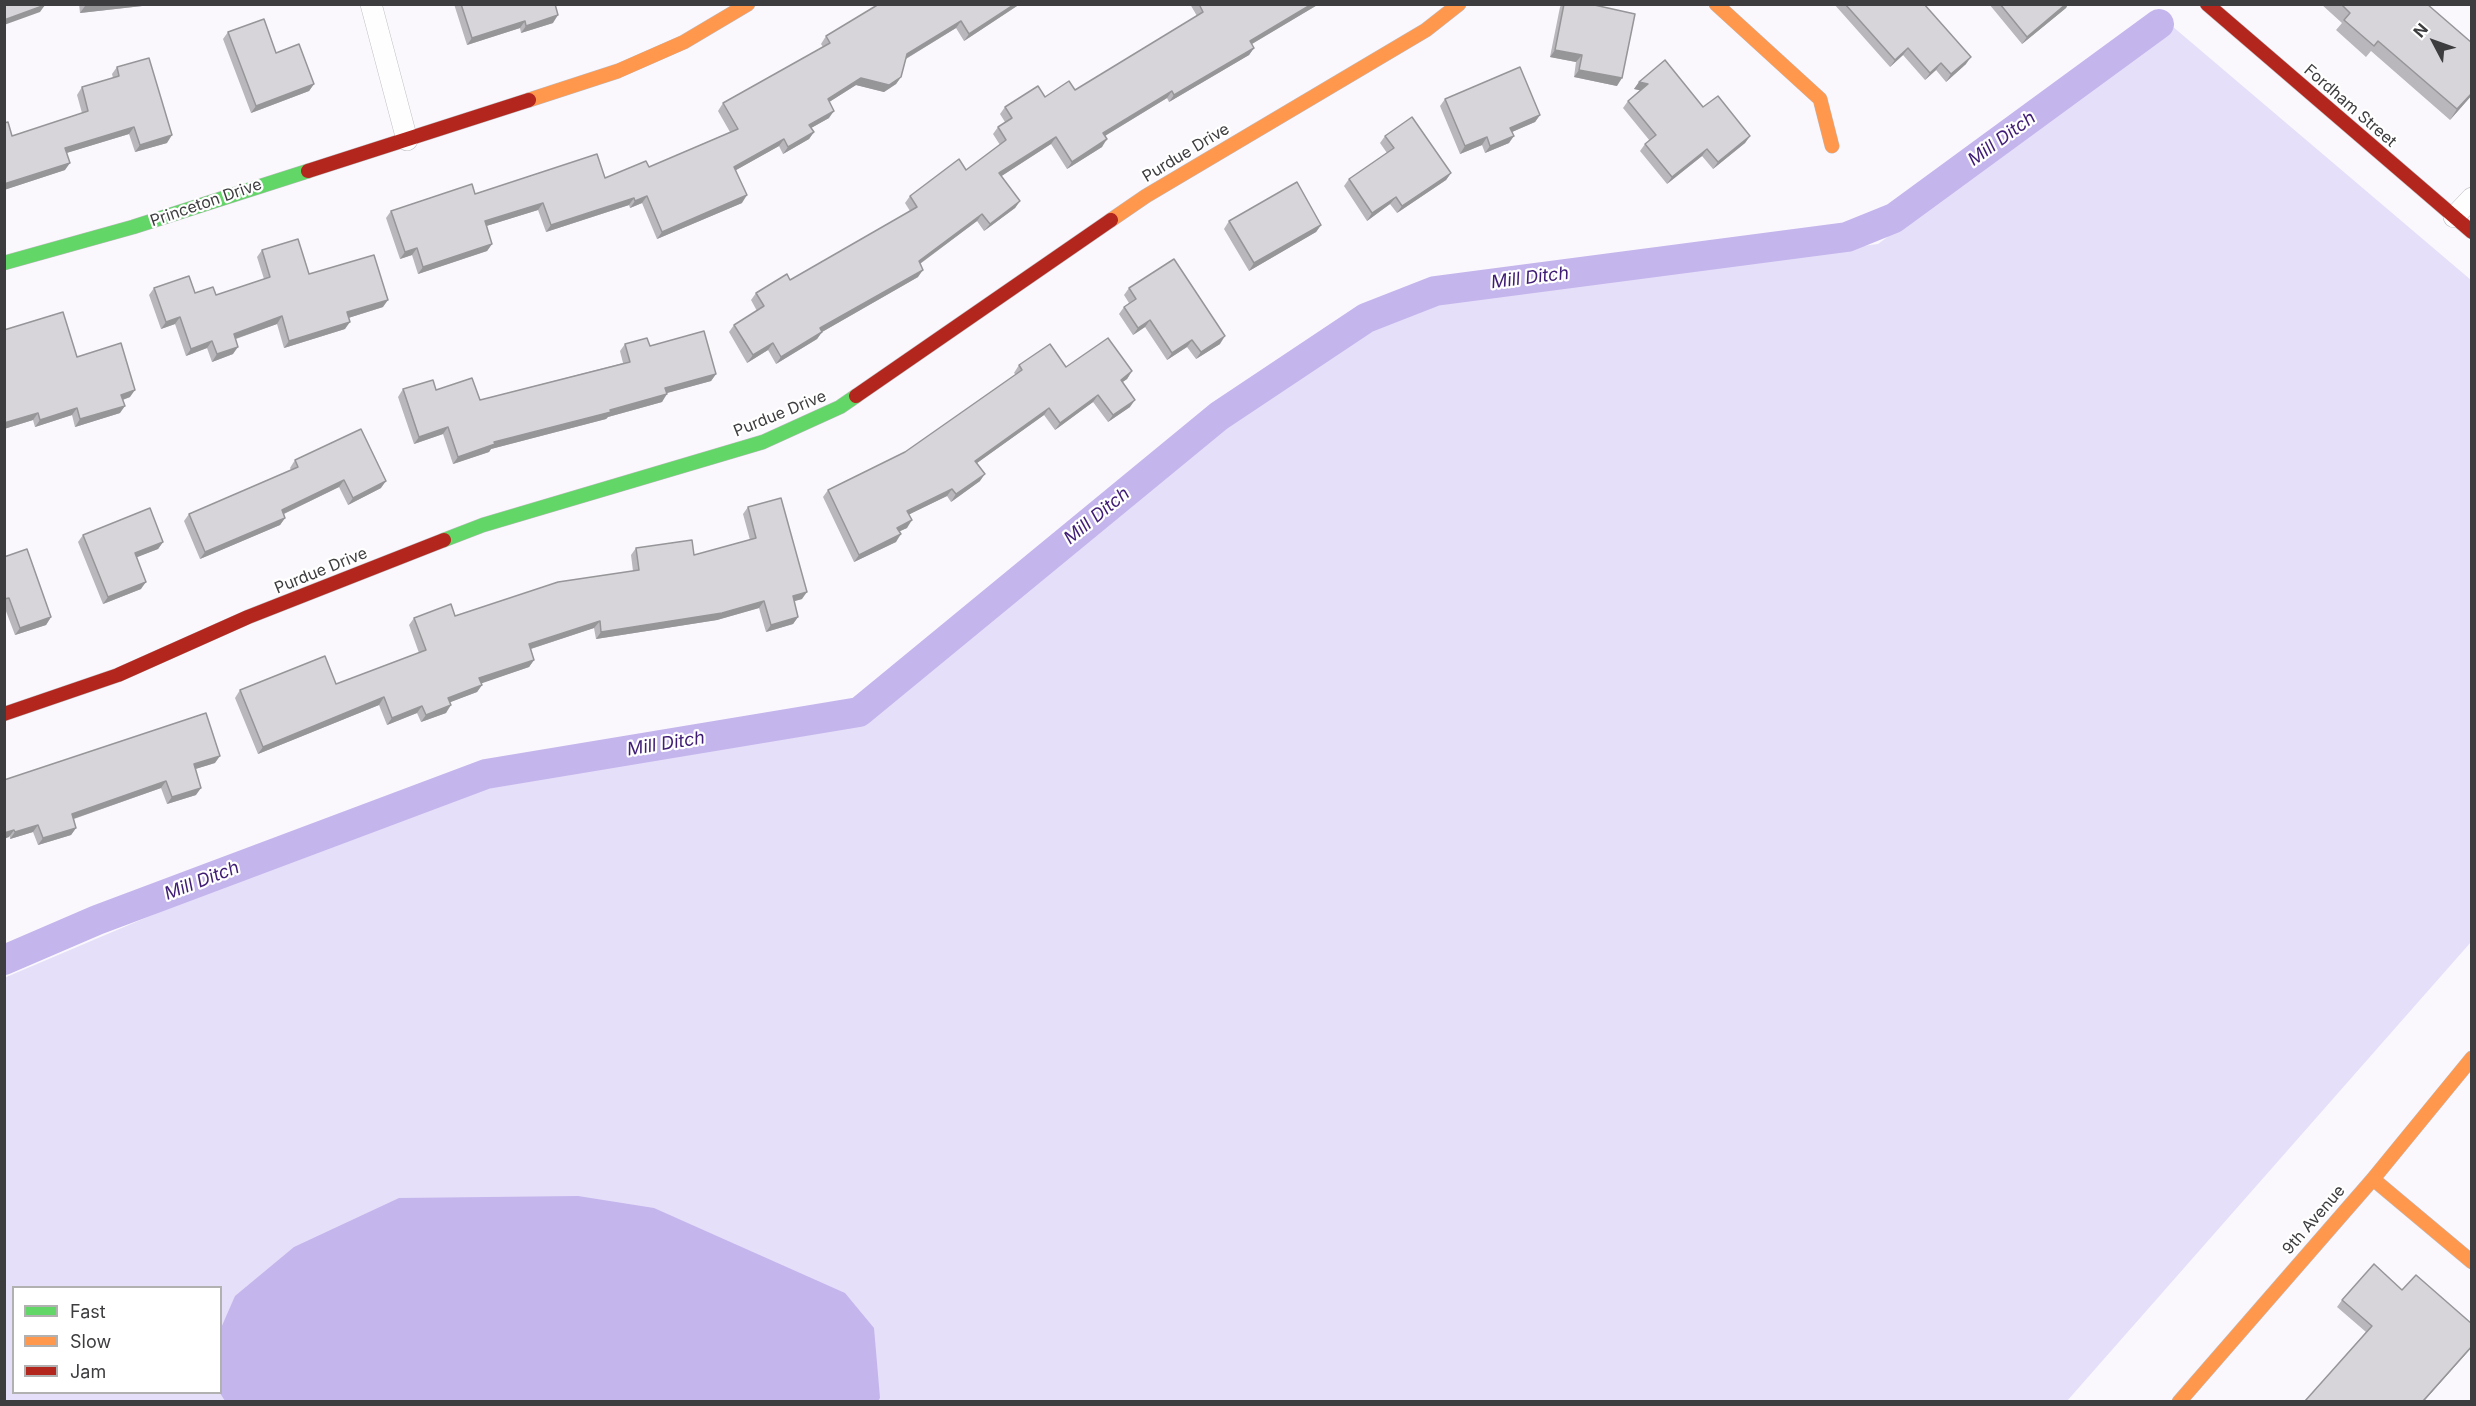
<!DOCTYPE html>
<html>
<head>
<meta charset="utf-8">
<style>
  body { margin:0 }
  #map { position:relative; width:2476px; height:1406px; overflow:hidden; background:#faf8fd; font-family:Inter,sans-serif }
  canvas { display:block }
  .frame { position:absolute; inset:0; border:6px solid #3d3c3f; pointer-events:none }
  .legend { position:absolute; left:12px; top:1286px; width:210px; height:108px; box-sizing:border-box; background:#fff; border:2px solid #b1b1b2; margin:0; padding:8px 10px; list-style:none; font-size:18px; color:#3d3c3f }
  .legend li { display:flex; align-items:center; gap:12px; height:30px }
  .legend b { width:30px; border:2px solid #b1b1b2 }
  .north { position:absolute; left:2404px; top:12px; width:60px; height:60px; -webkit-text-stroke:4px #fff; paint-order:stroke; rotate:311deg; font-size:16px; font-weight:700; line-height:24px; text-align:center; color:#3d3c3f }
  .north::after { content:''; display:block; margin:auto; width:21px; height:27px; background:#3d3c3f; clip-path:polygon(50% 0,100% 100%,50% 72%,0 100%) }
</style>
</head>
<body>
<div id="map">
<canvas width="2476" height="1406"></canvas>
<div class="frame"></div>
<ul class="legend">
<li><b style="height:8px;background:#63d668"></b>Fast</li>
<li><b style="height:8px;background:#ff974d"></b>Slow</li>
<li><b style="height:8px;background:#b3261e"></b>Jam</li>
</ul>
<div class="north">N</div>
</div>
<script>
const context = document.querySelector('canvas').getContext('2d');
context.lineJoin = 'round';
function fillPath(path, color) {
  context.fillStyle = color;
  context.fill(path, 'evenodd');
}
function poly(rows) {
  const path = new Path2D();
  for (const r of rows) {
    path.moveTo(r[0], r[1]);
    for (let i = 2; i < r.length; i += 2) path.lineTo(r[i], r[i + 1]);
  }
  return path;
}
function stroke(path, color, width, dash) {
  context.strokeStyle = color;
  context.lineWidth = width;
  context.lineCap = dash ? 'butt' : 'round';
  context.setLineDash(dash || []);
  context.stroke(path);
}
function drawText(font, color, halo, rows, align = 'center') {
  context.font = font + ' Inter,sans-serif';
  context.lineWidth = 4.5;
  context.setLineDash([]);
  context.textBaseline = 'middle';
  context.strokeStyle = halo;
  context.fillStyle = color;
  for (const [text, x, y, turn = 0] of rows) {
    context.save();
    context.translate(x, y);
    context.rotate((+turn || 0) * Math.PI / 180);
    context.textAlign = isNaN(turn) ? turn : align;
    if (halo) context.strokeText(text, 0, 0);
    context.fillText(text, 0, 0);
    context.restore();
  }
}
fillPath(poly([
  [2172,26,2471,280,2471,942,2067,1401,5,1401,4,978,310,848,521,776,874,718,1228,416,1370,327,1427,303,1878,244],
  [14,1288,220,1288,220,1392,14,1392]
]), '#e5dff9');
fillPath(poly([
  [578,1196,654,1208,845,1293,874,1328,880,1398,878,1401,225,1401,220,1393,221,1328,235,1296,294,1247,399,1198]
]), '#c4b5ec');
stroke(poly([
  [4,960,97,920,486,774,859,712,1219,416,1366,318,1435,291,1847,237,1894,218,2159,24]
]), '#c4b5ec', 30);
const street = poly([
  [371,4,407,140],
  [2454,217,2472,198]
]);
const fast = poly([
  [4,263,133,227,308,171],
  [444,540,483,525,763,442,840,407,856,396]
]);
const slow = poly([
  [1716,4,1820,99,1832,146],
  [529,100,618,71,684,42,748,4],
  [1111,220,1146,196,1426,30,1459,4],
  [2373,1179,2472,1262],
  [2179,1402,2373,1179,2472,1058]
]);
const jam = poly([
  [2207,4,2472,232],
  [308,171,529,100],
  [856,396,1111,220],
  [4,714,118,675,248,617,444,540]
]);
stroke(street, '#bebdc0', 22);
stroke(fast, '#bebdc0', 15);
stroke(slow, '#bebdc0', 15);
stroke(jam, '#bebdc0', 15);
stroke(street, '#fefeff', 21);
stroke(fast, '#63d668', 14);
stroke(slow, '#ff974d', 14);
stroke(jam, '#b3261e', 14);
fillPath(poly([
  [79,4,160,4,80,13],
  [454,4,555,4,553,23,521,33,520,28,467,45],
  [1020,4,964,41,956,28,906,59,901,77,896,84,884,92,856,85,829,102,829,118,811,128,814,132,809,139,783,154,779,146,736,170,742,203,657,239,642,203,630,208,629,205,546,232,538,210,486,226,492,244,487,251,418,274,412,255,400,259,386,218,391,211,475,194,605,178,649,167,730,132,718,111,723,103,823,47,821,44,826,36],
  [1190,4,1319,4,1252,44,1254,48,1249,55,1169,102,1167,98,1105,136,1102,147,1067,169,1051,144,1001,176,1020,201,1015,208,984,231,977,221,920,264,918,277,822,332,817,339,776,364,768,350,747,363,729,332,734,325,757,311,751,300,756,293,790,280,910,211,905,203,910,196,966,170,1000,145,993,134,998,127,1005,122,1000,114,1005,107,1075,90,1197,16],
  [1562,4,1590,4,1617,86,1574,77,1576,62,1550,57,1560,7],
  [1834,4,1924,4,1966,64,1946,82,1936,70,1925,80,1903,55,1890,67],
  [1989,4,2068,4,2066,8,2022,44],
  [2321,4,2427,4,2472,43,2472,95,2450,120,2371,51,2366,57,2336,30,2342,23],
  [228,32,276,53,314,84,309,91,251,113,223,39],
  [117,67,167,143,135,152,129,134,66,153,65,170,4,190,4,123,12,136,82,113,77,95,82,87,113,78,112,74],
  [1639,82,1703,107,1750,136,1745,143,1713,169,1702,156,1667,184,1640,151,1645,144,1650,141,1623,108,1628,101,1640,90,1634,89],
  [1445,99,1540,115,1535,122,1512,132,1509,143,1485,153,1482,145,1460,154,1440,106],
  [1385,136,1451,173,1446,180,1397,213,1390,204,1367,221,1344,186,1349,179,1387,153,1380,143],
  [1229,221,1321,225,1316,232,1249,271,1224,229],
  [262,250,309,274,383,307,348,318,345,329,284,348,277,324,236,339,233,354,212,362,207,348,186,356,175,324,161,329,149,295,154,288,216,295,264,279,257,257],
  [1129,288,1220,344,1196,359,1187,347,1167,360,1145,327,1133,335,1119,314,1124,307,1129,303,1124,295],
  [625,344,650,346,716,374,711,381,666,393,662,402,608,417,606,419,491,449,489,452,453,464,443,434,414,444,398,397,403,389,436,390,480,400,623,363,620,351],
  [77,357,130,397,123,400,120,413,75,427,72,415,35,427,33,420,4,429],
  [1019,365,1132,371,1127,379,1122,382,1130,407,1108,422,1093,402,1055,430,1044,415,977,463,980,481,951,502,947,496,909,514,907,528,899,531,896,542,854,562,823,497,828,490,905,452,1016,375,1014,373],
  [295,460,381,488,348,505,339,487,284,514,285,518,280,525,200,559,184,521,189,514,291,470,290,468],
  [748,507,802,599,794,601,798,617,793,624,766,632,759,608,717,620,596,639,594,628,531,649,534,660,529,667,481,683,482,685,477,692,450,702,446,713,421,722,417,713,387,725,379,705,258,754,235,698,240,690,336,684,419,653,409,625,414,618,455,616,633,571,631,555,636,548,694,555,750,540,743,514],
  [83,535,163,542,158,549,136,557,141,589,103,604,78,542],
  [4,557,51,617,46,625,15,635,4,606],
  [215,763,195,769,196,795,167,804,161,788,74,819,76,828,71,835,38,845,33,832,10,839,4,780],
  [2402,1290,2472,1324,2472,1347,2424,1401,2305,1401,2366,1332,2337,1307,2342,1300]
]), '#b9b7bb');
fillPath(poly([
  [97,4,160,4,80,13,85,6],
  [1015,4,1020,4,964,41,969,34],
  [1312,4,1319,4,1245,48,1250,41],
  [2066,4,2068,4,2066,8,2022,44,2027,37],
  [45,5,40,12,4,25,4,20],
  [558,15,553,23,521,33,526,26],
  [525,21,520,28,467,45,472,38],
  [961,21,956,28,902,61,907,54],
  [1254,48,1249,55,1169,102,1174,95],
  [1908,48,1903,55,1890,67,1895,60],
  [1555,50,1582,55,1576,62,1550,57],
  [1971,57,1966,64,1946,82,1951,74],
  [1941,63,1936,70,1925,80,1930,73],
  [1579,70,1622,78,1617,86,1574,77],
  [901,77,896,84,884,92,856,85,823,106,828,99,861,78],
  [1639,82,1648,84,1643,91,1634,89],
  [314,84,309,91,251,113,256,106],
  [1172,91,1167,98,1098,140,1103,133],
  [2472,93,2472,95,2450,120,2457,109],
  [834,111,829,118,804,132,809,125],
  [1540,115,1535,122,1505,135,1510,128],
  [134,127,129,134,60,155,65,148],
  [814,132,809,139,783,154,788,147],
  [172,135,167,143,135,152,140,145],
  [1514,136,1509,143,1485,153,1490,146],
  [1750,136,1745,143,1713,169,1718,162],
  [1056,137,1051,144,994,181,999,173],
  [1487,137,1482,145,1460,154,1465,146],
  [784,139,779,146,729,174,734,167],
  [1107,139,1102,147,1067,169,1072,162],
  [1707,149,1702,156,1667,184,1672,177],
  [70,163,65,170,4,190,4,184],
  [1451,173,1446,180,1397,213,1402,206],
  [747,195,742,203,657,239,662,232],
  [647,196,642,203,630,208,635,201],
  [1396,197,1390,204,1367,221,1372,213],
  [634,198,629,205,546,232,551,225],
  [1020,201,1015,208,984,231,990,224],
  [543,203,538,210,480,228,485,221],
  [982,214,977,221,914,268,919,261],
  [1321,225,1316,232,1249,271,1254,263],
  [492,244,487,251,418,274,423,267],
  [417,248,412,255,400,259,405,252],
  [923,270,918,277,815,336,820,328],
  [388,300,383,307,342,320,347,312],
  [282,316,277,324,229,341,234,334],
  [180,317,175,324,161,329,166,322],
  [1150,320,1145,327,1133,335,1138,328],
  [350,322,345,329,284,348,289,341],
  [822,332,817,339,776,364,781,357],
  [1225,336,1220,344,1196,359,1201,352],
  [1192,340,1187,347,1167,360,1172,353],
  [212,341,207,348,186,356,191,349],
  [773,343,768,350,747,363,753,355],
  [238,347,233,354,212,362,217,354],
  [1132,371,1127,379,1116,387,1121,380],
  [716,374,711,381,660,395,665,388],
  [135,390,130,397,116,402,121,395],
  [667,394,662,402,608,417,606,419,491,449,489,452,453,464,458,457,494,442],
  [1098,395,1093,402,1055,430,1060,423],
  [1135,400,1130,407,1108,422,1113,415],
  [125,406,120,413,75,427,80,419],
  [77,408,72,415,35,427,40,420],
  [1049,408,1044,415,970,468,975,461],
  [38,413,33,420,4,429,4,423],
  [448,427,443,434,414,444,419,437],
  [985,474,980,481,951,502,956,494],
  [344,480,339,487,277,517,282,510],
  [386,481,381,488,348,505,353,498],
  [952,489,947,496,902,518,907,511],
  [285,518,280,525,200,559,205,552],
  [912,520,907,528,892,535,897,528],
  [901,534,896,542,854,562,859,555],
  [163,542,158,549,130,560,135,553],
  [146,582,141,589,103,604,108,597],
  [807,592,802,599,788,603,793,596],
  [764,601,759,608,717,620,596,639,601,632],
  [51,617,46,625,15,635,20,628],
  [798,617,793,624,766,632,771,625],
  [600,621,594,628,524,651,529,644],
  [534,660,529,667,474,686,479,678],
  [482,685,477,692,443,705,448,698],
  [384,697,379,705,258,754,263,747],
  [451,705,446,713,421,722,426,715],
  [422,706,417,713,387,725,392,718],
  [220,756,215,763,189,771,194,764],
  [166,781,161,788,67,821,72,814],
  [201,788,196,795,167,804,172,797],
  [38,825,33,832,10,839,15,832],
  [76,828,71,835,38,845,43,838],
  [14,830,9,837,4,839,4,833],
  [2472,1346,2472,1347,2424,1401,2423,1401]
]), '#969598');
const building = poly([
  [4,4,45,4,45,5,4,20,4,4],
  [461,4,555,4,558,15,526,26,525,21,472,38,461,4],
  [879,4,1015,4,969,34,961,21,907,54,901,77,889,85,861,78,828,99,834,111,809,125,814,132,788,147,784,139,734,167,747,195,662,232,647,196,635,201,634,198,551,225,543,203,485,221,492,244,423,267,417,248,405,252,391,211,472,184,475,194,597,154,605,178,646,161,649,167,738,129,723,103,830,43,826,36,879,4],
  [1199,4,1312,4,1250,41,1254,48,1174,95,1172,91,1103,133,1107,139,1072,162,1056,137,999,173,1020,201,990,224,982,214,919,261,923,270,820,328,822,332,781,357,773,343,753,355,734,325,764,306,756,293,787,274,790,280,917,207,910,196,959,159,966,170,1006,140,998,127,1012,118,1005,107,1038,86,1045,97,1069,81,1075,90,1203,12,1199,4],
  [1564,4,1590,4,1635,14,1622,78,1579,70,1582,55,1555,50,1564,4],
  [1845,4,1924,4,1971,57,1951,74,1941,63,1930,73,1908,48,1895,60,1845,4],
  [2000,4,2066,4,2027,37,2000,4],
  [2341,4,2427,4,2472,43,2472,93,2457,109,2378,41,2374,46,2344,20,2350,13,2341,4],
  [264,19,276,53,299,44,314,84,256,106,228,32,264,19],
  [149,58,172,135,140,145,134,127,65,148,70,163,4,184,4,123,8,122,12,136,88,111,82,87,119,76,117,67,149,58],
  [1665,60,1703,107,1718,96,1750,136,1718,162,1707,149,1672,177,1645,144,1656,135,1628,101,1648,84,1639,82,1665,60],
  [1520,67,1540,115,1510,128,1514,136,1490,146,1487,137,1465,146,1445,99,1520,67],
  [1412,117,1451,173,1402,206,1396,197,1372,213,1349,179,1394,148,1385,136,1412,117],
  [1297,182,1321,225,1254,263,1229,221,1297,182],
  [298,239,309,274,374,255,388,300,347,312,350,322,289,341,282,316,234,334,238,347,217,354,212,341,191,349,180,317,166,322,154,288,189,276,195,293,213,287,216,295,270,277,262,250,298,239],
  [1174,259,1225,336,1201,352,1192,340,1172,353,1150,320,1138,328,1124,307,1136,299,1129,288,1174,259],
  [63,312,77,357,121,343,135,390,121,395,125,406,80,419,77,408,40,420,38,413,4,423,4,330,63,312],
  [704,331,716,374,665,388,667,394,610,410,611,412,494,442,495,444,458,457,448,427,419,437,403,389,433,380,436,390,472,378,480,400,630,362,625,344,647,338,650,346,704,331],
  [1108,338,1132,371,1121,380,1135,400,1113,415,1098,395,1060,423,1049,408,975,461,985,474,956,494,952,489,907,511,912,520,897,528,901,534,859,555,828,490,905,452,1022,370,1019,365,1050,344,1066,367,1108,338],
  [361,429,386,481,353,498,344,480,282,510,285,518,205,552,189,514,298,467,295,460,361,429],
  [781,498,807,592,793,596,798,617,771,625,764,601,722,613,601,632,600,621,529,644,534,660,479,678,482,685,448,698,451,705,426,715,422,706,392,718,384,697,263,747,240,690,325,656,336,684,426,650,414,618,451,604,455,616,558,582,639,570,636,548,692,540,694,555,756,538,748,507,781,498],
  [150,508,163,542,135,553,146,582,108,597,83,535,150,508],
  [27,549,51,617,20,628,9,598,4,599,4,557,27,549],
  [206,713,220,756,194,764,201,788,172,797,166,781,72,814,76,828,43,838,38,825,15,832,14,830,4,833,4,780,206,713],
  [2374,1264,2402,1290,2416,1275,2472,1324,2472,1346,2423,1401,2305,1401,2372,1326,2342,1300,2374,1264]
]);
fillPath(building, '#d7d5d9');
stroke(building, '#969598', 1.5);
drawText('16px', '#3d3c3f', '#fff', [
  ["Fordham Street",2350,106,41],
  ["Purdue Drive",1186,153,-31],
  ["Princeton Drive",206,203,-19],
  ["Purdue Drive",780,414,-22],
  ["Purdue Drive",321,571,-22],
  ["9th Avenue",2314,1220,-49]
]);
drawText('italic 18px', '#401d75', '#fff', [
  ["Mill Ditch",2002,139,-36],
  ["Mill Ditch",1530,278,-7],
  ["Mill Ditch",1097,516,-39],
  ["Mill Ditch",666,744,-9],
  ["Mill Ditch",202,881,-21]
]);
</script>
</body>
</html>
